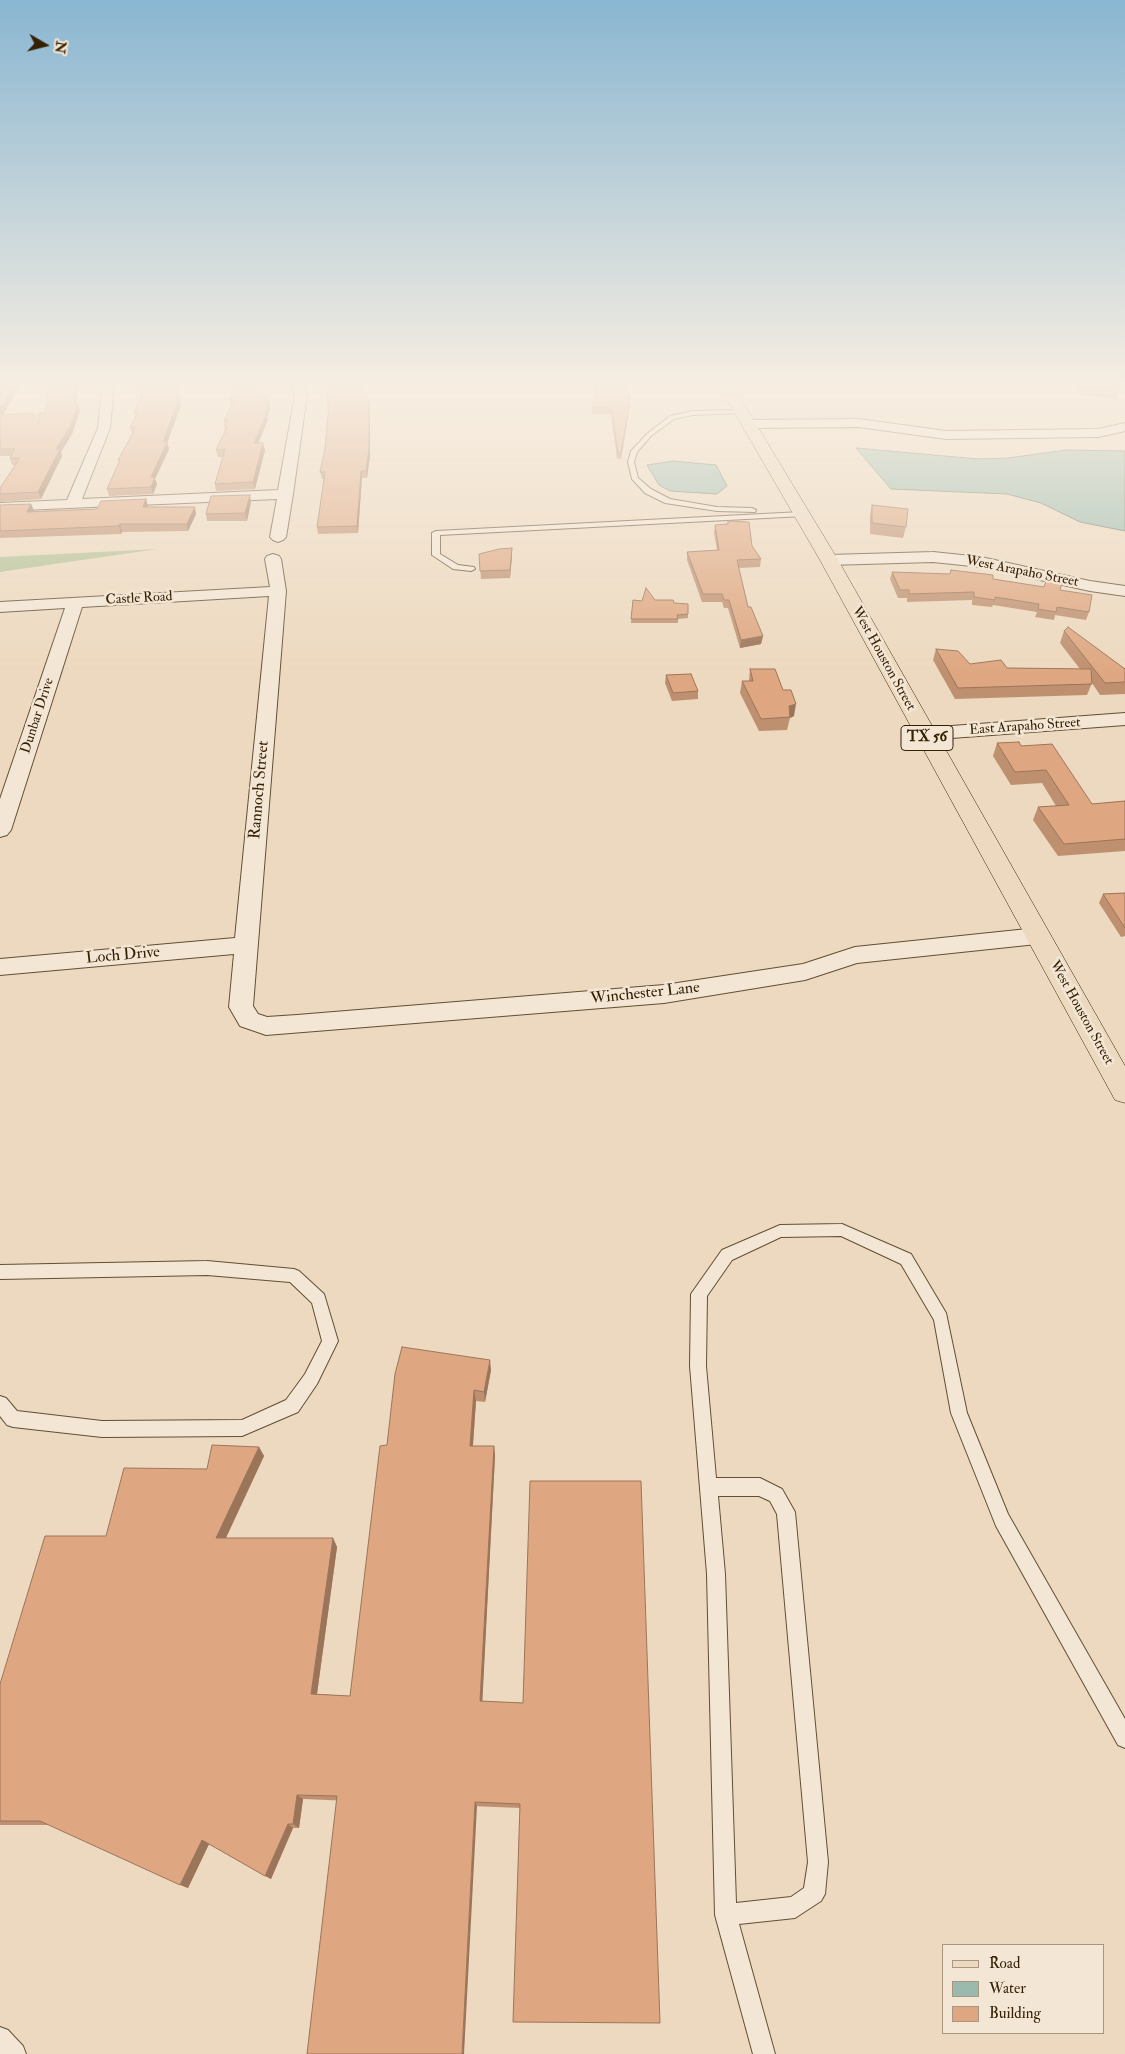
<!DOCTYPE html>
<html>
<head>
<meta charset="utf-8">
<style>
  body { margin:0 }
  #map { position:relative; width:1125px; height:2054px; overflow:hidden; background:#edd9bf; font-family:"IM FELL Double Pica",serif }
  canvas { display:block }
  .legend { position:absolute; left:942px; top:1944px; width:162px; height:90px; box-sizing:border-box; background:#f3e6d5; border:1px solid #a79781; margin:0; padding:6px 9px; list-style:none; font-size:15px; color:#342104 }
  .legend li { display:flex; align-items:center; gap:10px; height:25px }
  .legend b { width:25px; border:1px solid #a79781 }
  .north { position:absolute; left:20px; top:20px; width:50px; height:50px; -webkit-text-stroke:4px #f3e6d5; paint-order:stroke; rotate:98deg; font-size:14px; font-weight:700; line-height:20px; text-align:center; color:#342104 }
  .north::after { content:''; display:block; margin:auto; width:18px; height:22px; background:#342104; clip-path:polygon(50% 0,100% 100%,50% 72%,0 100%) }
</style>
</head>
<body>
<div id="map">
<canvas width="1125" height="2054"></canvas>
<ul class="legend">
<li><b style="height:6px;background:#edd9bf"></b>Road</li>
<li><b style="height:14px;background:#9abaae"></b>Water</li>
<li><b style="height:14px;background:#dea781"></b>Building</li>
</ul>
<div class="north">N</div>
</div>
<script>
const context = document.querySelector('canvas').getContext('2d');
context.lineJoin = 'round';
function fillPath(path, color) {
  context.fillStyle = color;
  context.fill(path, 'evenodd');
}
function poly(rows) {
  const path = new Path2D();
  for (const r of rows) {
    path.moveTo(r[0], r[1]);
    for (let i = 2; i < r.length; i += 2) path.lineTo(r[i], r[i + 1]);
  }
  return path;
}
function stroke(path, color, width, dash) {
  context.strokeStyle = color;
  context.lineWidth = width;
  context.lineCap = dash ? 'butt' : 'round';
  context.setLineDash(dash || []);
  context.stroke(path);
}
function drawText(font, color, halo, rows, align = 'center') {
  context.font = font + ' "IM FELL Double Pica",serif';
  context.lineWidth = 5;
  context.setLineDash([]);
  context.textBaseline = 'middle';
  context.strokeStyle = halo;
  context.fillStyle = color;
  for (const [text, x, y, turn = 0] of rows) {
    context.save();
    context.translate(x, y);
    context.rotate((+turn || 0) * Math.PI / 180);
    context.textAlign = isNaN(turn) ? turn : align;
    if (halo) context.strokeText(text, 0, 0);
    context.fillText(text, 0, 0);
    context.restore();
  }
}
fillPath(poly([
  [158,549,0,572,0,557]
]), '#b3c096');
const water = poly([
  [856,448,978,459,1008,458,1066,450,1125,451,1125,531,1080,522,1041,503,1007,494,891,489,856,448],
  [673,461,716,465,727,486,717,494,670,491,659,485,647,465,673,461]
]);
fillPath(water, '#9abaae');
stroke(water, '#717d6a', 1);
const service = poly([
  [742,410,742,412,740,413,693,415,674,419,651,436,637,452,634,462,638,478,651,489,670,499,717,507,752,508,756,510,755,512,717,511,665,503,645,493,632,479,628,462,631,451,647,434,670,416,693,411,742,410],
  [801,512,804,512,804,516,440,535,440,554,458,565,474,567,475,569,471,571,453,569,432,555,432,533,436,531,801,512],
  [842,1224,911,1254,946,1313,967,1413,1008,1514,1125,1719,1125,1748,1118,1745,996,1526,951,1413,934,1320,901,1264,841,1236,781,1237,732,1260,707,1296,706,1366,716,1478,760,1478,782,1489,795,1512,828,1862,825,1894,821,1901,795,1918,739,1924,775,2054,753,2054,715,1915,707,1574,690,1366,691,1294,722,1250,780,1225,842,1224],
  [718,1496,759,1496,770,1501,777,1514,808,1862,804,1888,791,1897,736,1903,725,1574,718,1496],
  [207,1261,294,1269,299,1271,324,1294,338,1341,317,1384,298,1412,242,1436,102,1437,13,1427,7,1425,0,1416,0,1396,6,1398,17,1411,102,1421,242,1420,286,1400,305,1374,322,1341,312,1303,290,1282,207,1275,0,1279,0,1265,207,1261],
  [0,2027,8,2030,23,2046,26,2054,0,2054,0,2027]
]);
const minor = poly([
  [102,386,114,386,110,428,82,499,278,490,295,395,291,386,303,386,307,395,293,494,286,537,283,540,278,542,273,540,270,537,277,499,0,511,0,503,67,500,98,428,102,386],
  [859,419,946,431,1099,429,1125,423,1125,431,1099,437,946,439,859,427,748,428,742,424,748,420,859,419],
  [933,552,981,557,1090,581,1125,586,1125,596,1090,591,981,567,933,562,829,565,823,563,821,560,823,557,829,555,933,552],
  [273,554,279,556,281,559,286,591,253,1006,258,1014,267,1017,297,1015,664,985,803,964,855,947,1037,928,1045,930,1049,936,1045,942,1037,944,857,963,805,980,664,1003,266,1035,240,1026,229,1007,234,954,0,975,0,959,235,938,269,596,82,607,11,830,7,835,0,837,0,799,65,608,0,612,0,602,270,587,265,559,267,556,273,554],
  [1125,713,1125,725,925,740,918,738,915,734,918,730,925,728,1125,713]
]);
const primary = poly([
  [719,386,733,386,838,560,1125,1066,1125,1103,1115,1100,820,560,719,386]
]);
stroke(service, '#624f33', 2);
stroke(minor, '#624f33', 2);
stroke(primary, '#342104', 1);
fillPath(service, '#f3e6d5');
fillPath(minor, '#f3e6d5');
fillPath(primary, '#edd9bf');
fillPath(poly([
  [0,386,17,386,18,389,3,415,39,424,45,413,80,411,72,434,61,452,62,456,41,499,0,502,0,488,15,465,12,465,10,458,11,456,0,456],
  [227,386,257,386,269,401,270,408,267,417,268,420,258,443,265,450,255,489,216,491,215,484,223,457,218,457,216,450,225,430,224,420,231,407,230,400,233,393],
  [327,386,362,386,369,402,370,409,370,455,367,478,362,478,358,533,318,534,317,527,324,479,322,479,320,472,325,449,328,411,327,404,328,388],
  [594,386,625,386,630,397,629,409,621,459,617,459,611,414,592,414,592,408,596,392],
  [1078,386,1120,386,1116,399,1077,394],
  [181,405,167,442,169,449,155,479,157,484,153,494,109,496,107,489,119,462,118,460,132,434,130,427,135,418,134,412],
  [146,499,148,507,196,514,188,531,122,532,121,534,0,538,0,505,31,504,34,511,97,509],
  [251,502,247,521,207,521,206,514],
  [872,505,906,527,903,538,870,534,870,516],
  [728,521,752,546,761,559,760,567,739,568,748,607,763,636,761,644,740,648,728,608,724,608,722,602,702,602,687,560,687,552,717,550,714,533,715,525,727,524],
  [512,548,512,556,510,578,481,579,479,554],
  [951,570,993,579,1060,590,1089,612,1086,620,1055,615,1054,620,1035,617,1037,612,993,605,992,607,972,605,972,600,907,602,907,598,898,598,890,579,892,572,950,574],
  [633,600,642,601,655,600,674,603,688,614,688,618,678,619,678,623,631,623],
  [1064,631,1125,669,1125,694,1100,695,1092,683,1087,695,955,699,933,660,936,649,970,664,1007,668,1080,669,1060,643],
  [750,669,794,716,790,718,787,730,759,731,740,693,742,681,749,681],
  [666,675,698,691,698,699,672,701,665,683],
  [997,743,1021,746,1092,804,1125,801,1125,851,1058,856,1033,820,1038,807,1056,806,1042,783,1011,785,993,756],
  [1125,893,1125,936,1121,937,1099,903,1103,894],
  [491,1370,485,1402,476,1401,473,1446,494,1446,495,1456,482,1701,523,1703,520,1808,303,1799,299,1828,293,1828,271,1879,209,1844,188,1888,50,1825,0,1825,0,1684,106,1536,207,1469,259,1447,264,1456,226,1538,333,1538,337,1547,317,1694,350,1696,387,1445]
]), '#bf906f');
fillPath(poly([
  [14,386,17,386,18,389,0,420,0,409],
  [76,386,78,386,76,409,78,404,80,411,72,434,61,452,62,456,41,499,38,492,56,449],
  [179,398,181,405,166,446,167,442,169,449,155,479,157,484,153,494,151,487,151,477,163,442],
  [269,401,270,408,267,417,268,420,255,450,254,443],
  [369,402,370,409,370,455,367,478,366,471],
  [630,402,629,409,621,459,621,452],
  [263,443,265,450,255,489,253,482],
  [361,471,362,478,358,533,357,526],
  [250,495,251,502,247,521,245,513],
  [146,499,148,506,145,515,143,507],
  [31,504,34,511,27,512],
  [195,507,196,514,188,531,187,524],
  [120,524,122,532,121,534,119,526],
  [512,548,512,556,510,578,510,570],
  [763,636,761,644,740,648,741,640],
  [796,704,794,716,790,718,789,706],
  [490,1360,491,1370,485,1402,484,1392],
  [474,1390,476,1401,472,1456,470,1446],
  [494,1446,495,1456,482,1708,480,1701],
  [259,1447,264,1456,222,1546,216,1538],
  [333,1538,337,1547,316,1701,311,1694],
  [297,1795,303,1799,299,1828,293,1824],
  [475,1802,477,1806,464,2054,462,2054],
  [288,1824,293,1828,271,1879,265,1876],
  [202,1840,209,1844,188,1888,180,1885]
]), '#9b755a');
const building = poly([
  [0,386,14,386,0,409,0,386],
  [49,386,76,386,74,404,78,404,70,427,56,449,60,449,38,492,0,494,0,488,20,458,10,458,15,449,0,449,0,415,33,413,39,424,38,413,45,413,49,386],
  [139,386,176,386,179,398,163,442,167,442,151,477,155,477,151,487,107,489,120,460,118,460,133,433,135,427,130,427,138,412,134,412,141,397,139,386],
  [231,386,257,386,269,401,265,413,267,413,254,443,263,443,253,482,215,484,225,449,216,450,227,427,225,427,228,420,224,420,234,400,230,400,234,390,231,386],
  [328,386,362,386,369,402,369,448,366,471,361,471,357,526,317,527,325,472,320,472,325,449,329,404,327,404,328,386],
  [597,386,625,386,630,397,628,397,630,402,621,452,618,452,611,407,592,408,597,388,597,386],
  [1079,386,1120,386,1118,392,1079,387,1079,386],
  [250,495,245,513,206,514,211,496,250,495],
  [146,499,143,507,195,507,187,524,120,524,119,526,0,531,0,505,31,504,27,512,97,509,101,501,146,499],
  [872,505,908,509,906,527,872,523,872,505],
  [728,521,749,522,752,546,761,559,737,560,748,607,751,607,763,636,741,640,729,600,724,600,722,594,703,594,687,552,719,550,715,525,728,524,728,521],
  [512,548,510,570,480,571,479,554,499,549,512,548],
  [951,570,993,575,993,579,1044,587,1048,575,1063,578,1060,590,1092,595,1089,612,1057,607,1056,612,1038,609,1039,604,995,597,995,600,974,597,974,592,909,594,909,590,900,590,892,572,950,574,951,570],
  [646,588,655,600,673,600,674,603,688,604,688,614,677,615,678,619,631,619,633,600,642,601,646,588],
  [1068,627,1125,669,1125,682,1105,683,1064,631,1068,627],
  [936,649,958,651,970,664,1001,660,1007,668,1091,669,1092,684,958,688,936,649],
  [750,669,775,669,783,690,791,690,796,704,789,706,790,717,761,719,742,681,753,681,750,669],
  [691,674,698,691,673,693,666,675,691,674],
  [1019,742,1021,746,1052,744,1092,804,1125,801,1125,839,1064,844,1038,807,1069,805,1046,770,1015,772,997,743,1019,742],
  [1125,893,1125,928,1103,894,1125,893],
  [402,1347,490,1360,484,1392,474,1390,470,1446,494,1446,480,1701,523,1703,530,1481,641,1481,660,2023,513,2022,520,1804,475,1802,462,2054,307,2054,337,1796,297,1795,293,1824,288,1824,265,1876,202,1840,180,1885,40,1821,0,1821,0,1684,45,1536,106,1536,124,1468,207,1469,212,1445,259,1447,216,1538,333,1538,311,1694,350,1696,380,1446,387,1445,395,1374,402,1347]
]);
fillPath(building, '#dea781');
stroke(building, '#9b755a', 1);
const sky = context.createLinearGradient(0, 0, 0, 674);
sky.addColorStop(0, '#89b6d1');
sky.addColorStop(0.57, '#f7eee2');
sky.addColorStop(1, '#f7eee200');
context.fillStyle = sky;
context.fillRect(0, 0, 1125, 674);
drawText('14px', '#342104', '#f3e6d5', [
  ["West Arapaho Street",1022,572,11],
  ["Castle Road",139,599,-3],
  ["West Houston Street",883,659,61],
  ["Dunbar Drive",38,716,-72],
  ["East Arapaho Street",1025,727,-4],
  ["West Houston Street",1081,1013,61]
]);
for (const [x, y, w] of [
  [927,738,52]
]) {
  const box = new Path2D();
  box.roundRect(x - w / 2, y - 12.5, w, 25, 4);
  context.fillStyle = '#f3e6d5';
  context.fill(box);
  stroke(box, '#342104', 1);
}
drawText('bold 15px', '#342104', null, [
  ["TX 56",927,738]
]);
drawText('16px', '#342104', '#f3e6d5', [
  ["Rannoch Street",260,790,-85],
  ["Loch Drive",123,956,-5],
  ["Winchester Lane",645,994,-6]
]);
</script>
</body>
</html>
